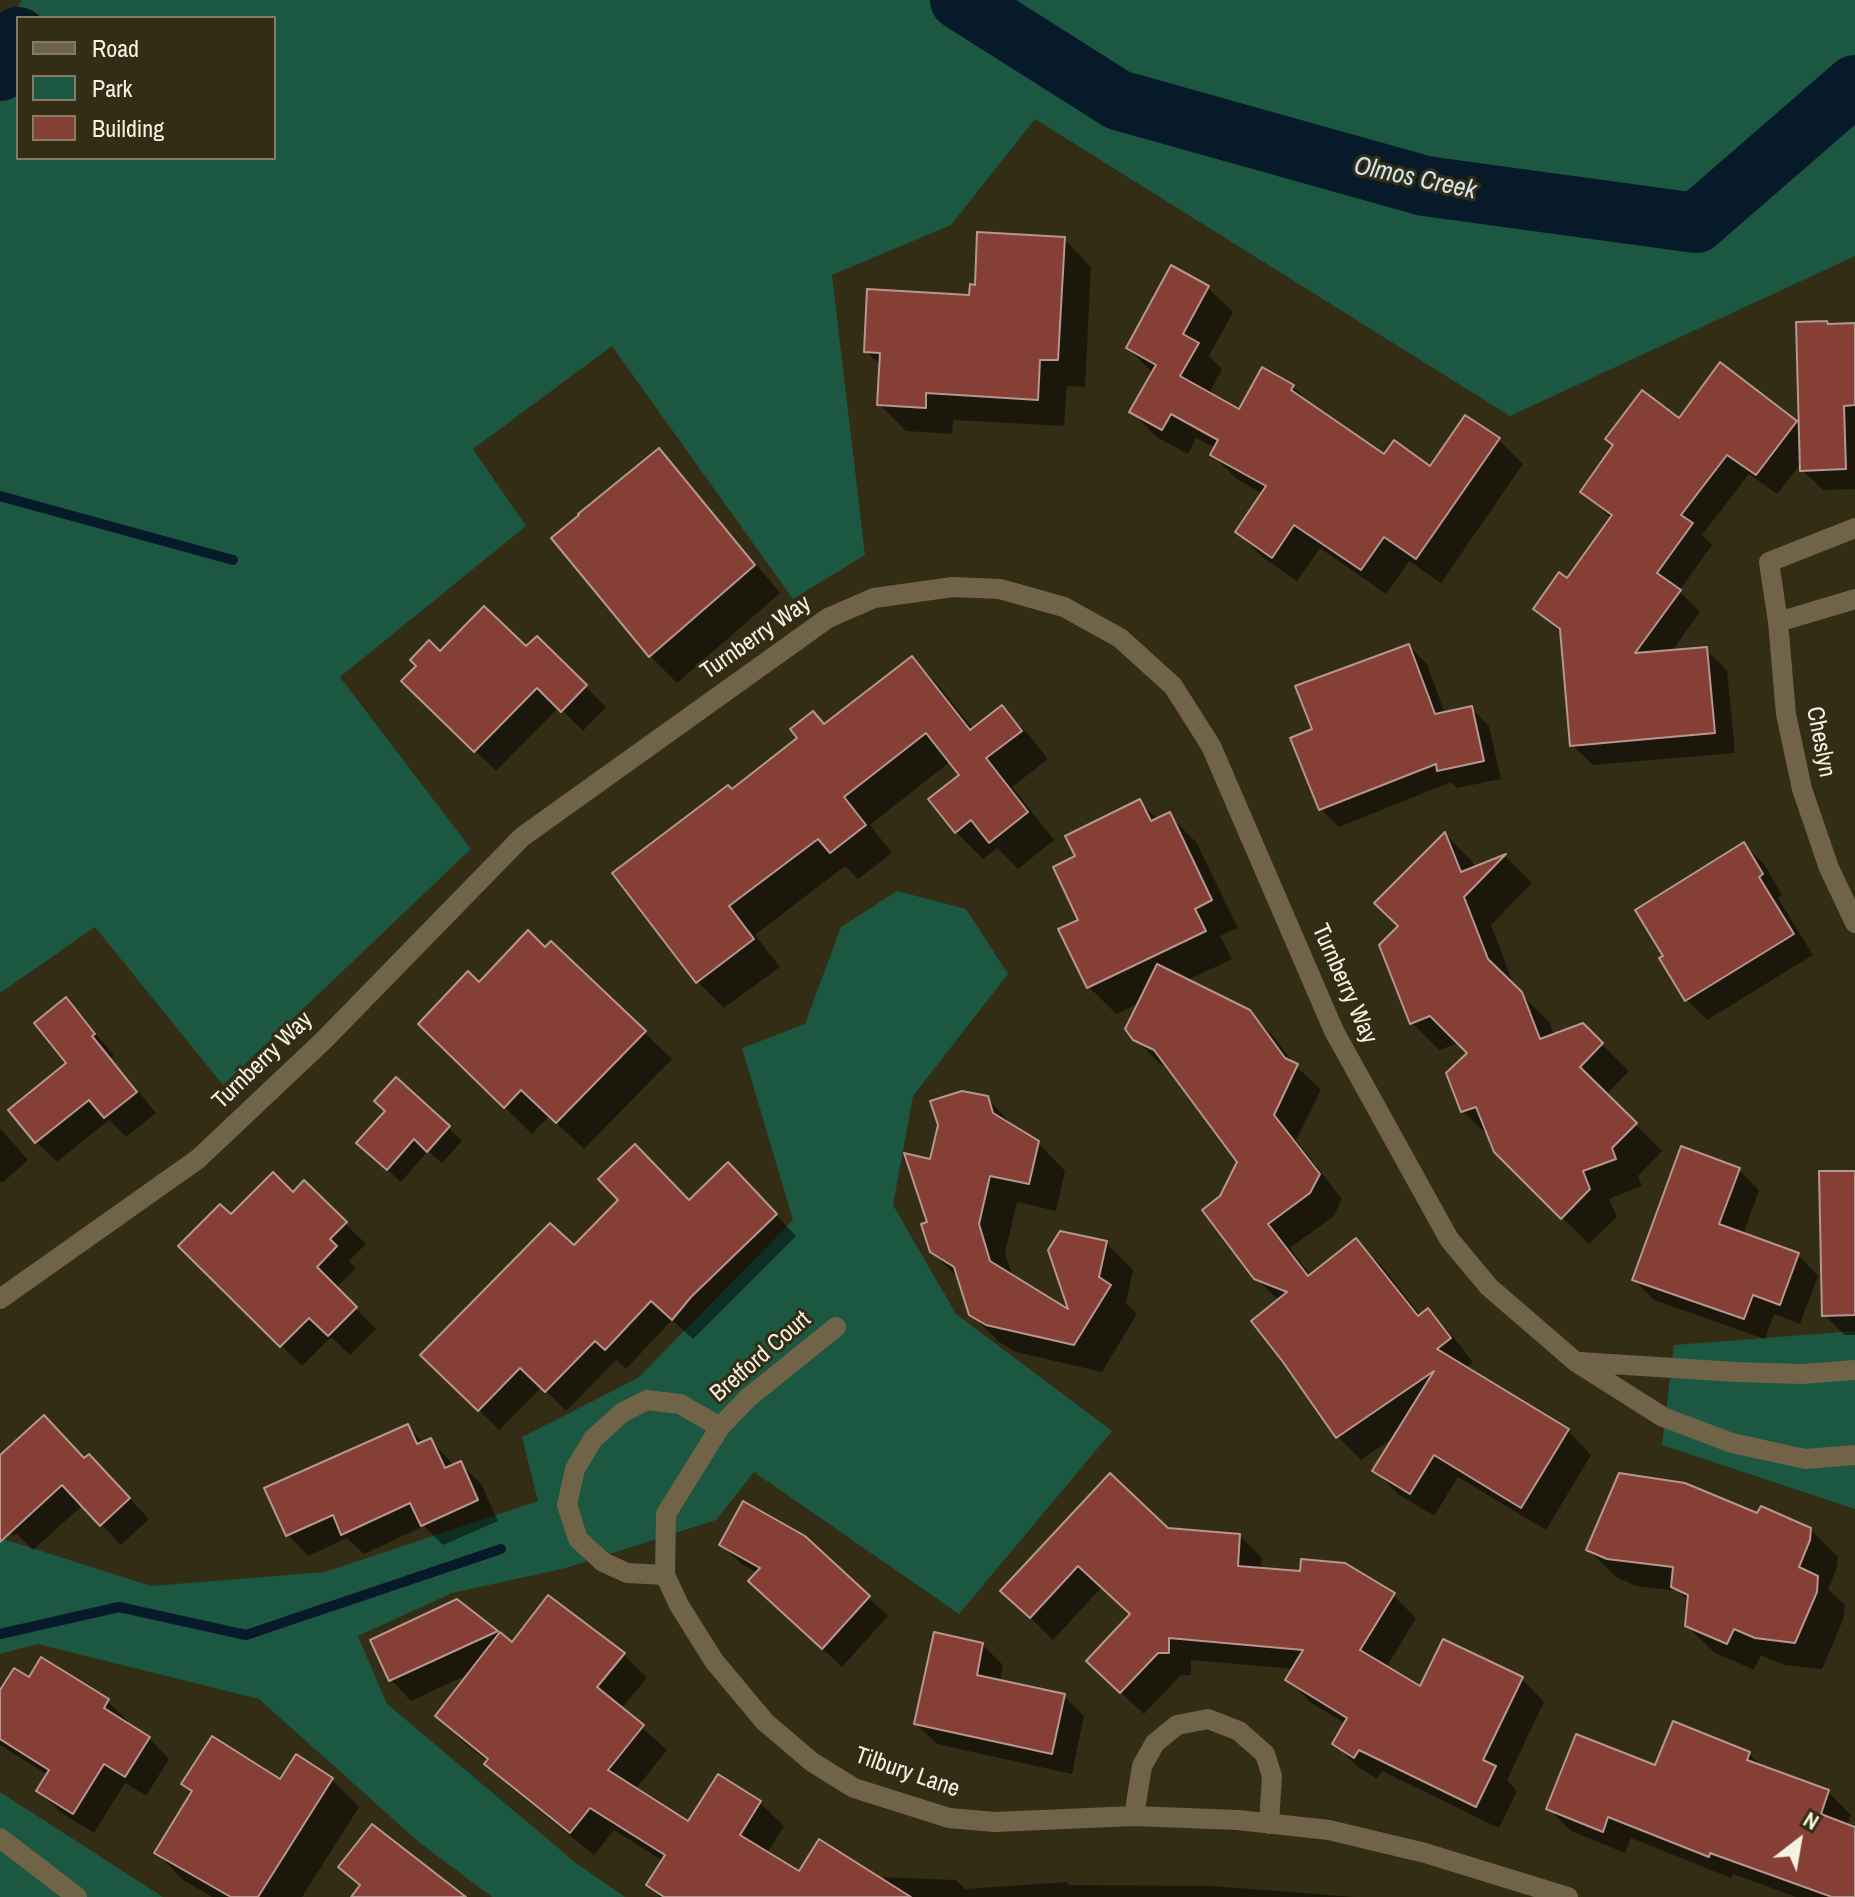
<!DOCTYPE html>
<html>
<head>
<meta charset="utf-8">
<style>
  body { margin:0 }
  #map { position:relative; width:1855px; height:1897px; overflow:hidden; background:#342d15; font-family:"Archivo Narrow",sans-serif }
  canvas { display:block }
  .legend { position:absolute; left:16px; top:16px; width:260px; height:144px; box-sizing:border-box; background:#342d15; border:2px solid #827c67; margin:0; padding:10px 14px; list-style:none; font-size:24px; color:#f6f2e3 }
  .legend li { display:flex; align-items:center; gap:16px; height:40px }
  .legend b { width:40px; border:2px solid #827c67 }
  .north { position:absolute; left:1759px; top:1801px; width:80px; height:80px; -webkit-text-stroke:6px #342d15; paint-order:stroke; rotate:31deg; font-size:22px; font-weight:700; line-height:32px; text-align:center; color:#f6f2e3 }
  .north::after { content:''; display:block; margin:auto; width:28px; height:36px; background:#f6f2e3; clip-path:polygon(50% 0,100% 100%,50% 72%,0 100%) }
</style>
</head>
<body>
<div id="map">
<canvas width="1855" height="1897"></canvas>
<ul class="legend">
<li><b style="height:10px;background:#706347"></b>Road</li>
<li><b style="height:22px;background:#1b5741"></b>Park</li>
<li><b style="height:22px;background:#853f34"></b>Building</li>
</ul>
<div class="north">N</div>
</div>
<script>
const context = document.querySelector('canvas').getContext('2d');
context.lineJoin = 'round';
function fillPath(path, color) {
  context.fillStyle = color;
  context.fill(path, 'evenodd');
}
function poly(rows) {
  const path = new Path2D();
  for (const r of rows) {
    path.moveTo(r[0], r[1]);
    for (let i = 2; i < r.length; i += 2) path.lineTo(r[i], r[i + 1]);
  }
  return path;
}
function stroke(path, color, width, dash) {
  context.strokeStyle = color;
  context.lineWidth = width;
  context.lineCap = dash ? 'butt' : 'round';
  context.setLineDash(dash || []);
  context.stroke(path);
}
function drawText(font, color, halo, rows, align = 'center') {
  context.font = font + ' "Archivo Narrow",sans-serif';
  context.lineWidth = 6;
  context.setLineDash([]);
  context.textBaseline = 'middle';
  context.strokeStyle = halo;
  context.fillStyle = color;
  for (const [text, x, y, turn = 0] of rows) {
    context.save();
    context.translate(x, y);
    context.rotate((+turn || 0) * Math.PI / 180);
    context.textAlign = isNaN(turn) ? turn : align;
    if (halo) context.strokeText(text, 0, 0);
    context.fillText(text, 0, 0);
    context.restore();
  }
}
fillPath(poly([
  [22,0,1855,0,1855,256,1510,416,1035,119,951,225,832,275,865,555,793,599,612,346,473,449,526,526,340,677,471,849,223,1085,95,927,0,993,0,37],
  [18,18,274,18,274,158,18,158],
  [897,891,966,909,1008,974,913,1096,893,1205,956,1314,1112,1431,959,1614,754,1472,716,1520,566,1568,452,1593,358,1636,387,1704,576,1863,625,1897,492,1897,420,1843,259,1699,38,1644,0,1654,0,1538,151,1586,325,1572,538,1501,522,1437,638,1378,793,1220,742,1048,805,1024,841,927],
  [1855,1331,1855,1509,1662,1445,1674,1345],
  [0,1792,163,1897,0,1897]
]), '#1b5741');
fillPath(poly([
  [1064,239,1091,267,1085,387,1067,386,1064,426,953,420,952,434,906,431,879,404,881,366,866,351,971,297],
  [1208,288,1233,312,1209,356,1222,369,1209,394,1240,412,1293,386,1317,410,1385,457,1431,468,1498,439,1523,464,1441,583,1409,561,1386,594,1320,548,1297,581,1262,557,1237,532,1263,494,1237,479,1212,455,1216,448,1196,438,1188,454,1156,437,1132,412,1153,373,1128,348],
  [1855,325,1855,489,1823,490,1802,470,1802,462,1777,494,1749,474,1702,535,1712,545,1679,591,1700,612,1671,652,1706,650,1727,670,1735,753,1593,765,1572,745,1562,634,1535,609,1568,581,1612,519,1583,492,1679,421,1721,365,1801,427],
  [659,451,685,478,780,593,677,683,650,656,554,539],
  [537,639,606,707,583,731,559,707,496,771,404,681,419,666,440,653,526,649],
  [1409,646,1427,664,1445,714,1471,708,1489,726,1501,779,1457,788,1451,782,1339,827,1321,809,1293,739,1315,730],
  [912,658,939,686,974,730,1002,708,1029,735,1048,759,1012,787,1054,840,1018,869,997,848,983,859,956,832,962,775,951,761,870,825,892,853,858,879,845,866,755,935,780,967,724,1008,697,981,732,792,825,726],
  [1140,802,1158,820,1169,815,1196,842,1238,928,1220,936,1232,959,1186,981,1248,1011,1273,1036,1294,1064,1321,1090,1296,1140,1342,1199,1334,1216,1290,1248,1311,1276,1356,1241,1380,1264,1421,1316,1428,1311,1451,1334,1473,1362,1466,1368,1568,1431,1591,1455,1546,1530,1458,1477,1434,1516,1398,1494,1375,1471,1396,1436,1361,1460,1337,1436,1279,1301,1255,1277,1222,1197,1239,1162,1171,1069,1160,1064,1135,1039,1140,1003,1116,1014,1089,987,1081,921,1078,857],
  [1445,834,1472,861,1475,869,1506,857,1532,883,1491,925,1515,988,1549,1022,1555,1036,1582,1025,1629,1071,1606,1095,1662,1151,1638,1176,1642,1186,1609,1199,1617,1217,1589,1244,1495,1151,1491,1139,1463,1111,1470,1053,1459,1043,1439,1050,1412,1023,1401,926],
  [1583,1060,1589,1060,1574,1075],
  [1744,845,1765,865,1782,895,1778,898,1813,955,1707,1020,1686,999],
  [551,944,672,1059,584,1149,549,1116,532,1134,421,1024,479,985,546,950],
  [66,1000,114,1055,111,1058,156,1113,126,1137,109,1120,57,1162,36,1142,69,1063],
  [397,1079,462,1141,442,1163,428,1151,401,1182,372,1156],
  [987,1098,1016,1129,1038,1143,1065,1171,1056,1211,1017,1202,1005,1253,1013,1277,1071,1313,1106,1243,1133,1270,1126,1303,1137,1314,1102,1372,1016,1352,999,1342,971,1314,960,1280,931,1251,931,1162],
  [0,1128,28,1160,2,1183,0,1181],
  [1739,1170,1759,1190,1743,1235,1798,1255,1818,1276,1800,1324,1774,1314,1765,1339,1654,1300,1634,1280],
  [1855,1173,1855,1335,1845,1335,1824,1315],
  [304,1183,366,1244,349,1261,356,1268,336,1288,376,1329,350,1355,331,1337,302,1366,181,1246,231,1217,293,1195],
  [748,1185,796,1236,693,1339,672,1320,626,1369,616,1360,566,1411,542,1387,499,1430,423,1355,574,1248,689,1202],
  [407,1427,424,1443,431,1440,454,1466,461,1464,481,1484,498,1521,443,1545,424,1526,364,1554,347,1538,308,1556,288,1535],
  [0,1458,85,1460,109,1477,149,1519,121,1545,83,1505,33,1550,16,1533,13,1536,0,1523],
  [1758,1516,1810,1529,1838,1557,1837,1568,1828,1589,1845,1605,1843,1620,1822,1669,1784,1665,1761,1655,1754,1670,1715,1653,1687,1626,1690,1602,1678,1591,1636,1586,1616,1577,1589,1550],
  [1167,1530,1240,1536,1262,1558,1261,1570,1393,1595,1416,1618,1386,1668,1421,1689,1522,1679,1544,1702,1507,1780,1517,1791,1499,1828,1382,1771,1377,1779,1357,1766,1334,1743,1346,1724,1310,1702,1287,1679,1294,1669,1191,1660,1191,1675,1181,1675,1144,1714,1111,1684,1132,1615,1102,1587,1053,1640,1003,1591],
  [804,1537,888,1616,842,1667,770,1600,758,1573,740,1563,721,1544],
  [457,1601,513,1645,623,1654,647,1678,621,1709,667,1750,635,1790,689,1824,718,1777,760,1803,784,1826,767,1853,800,1874,956,1880,965,1889,1067,1882,1069,1885,1212,1886,1355,1897,660,1897,648,1885,663,1861,614,1830,594,1855,510,1787,487,1764,488,1762,461,1740,437,1716,471,1673,411,1701,391,1680,373,1641],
  [982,1644,1003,1665,1000,1682,1064,1696,1084,1716,1072,1774,937,1744,916,1724],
  [29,1680,107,1701,128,1721,126,1724,149,1738,169,1759,146,1796,125,1783,94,1833,59,1811,38,1791,48,1775,0,1745,0,1694],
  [1749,1754,1764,1768,1828,1792,1851,1815,1847,1826,1855,1829,1855,1897,1796,1897,1733,1874,1731,1878,1631,1838,1625,1853,1571,1831,1549,1809,1656,1768],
  [332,1780,359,1807,302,1897,212,1897,183,1880,156,1852,194,1793,184,1783]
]), '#0007');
stroke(poly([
  [0,496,233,560],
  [0,1634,119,1607,246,1635,501,1549]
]), '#061a29', 10);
stroke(poly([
  [960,0,1118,100,1425,186,1696,223,1855,85],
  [0,71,18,37]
]), '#061a29', 60);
const building = poly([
  [977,232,1065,237,1058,360,1040,360,1038,400,926,393,926,408,877,405,880,353,864,352,867,289,969,295,970,284,975,285,977,232],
  [1171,265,1209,286,1183,334,1199,343,1180,376,1239,409,1262,367,1294,385,1291,390,1384,454,1394,440,1430,466,1465,415,1500,438,1416,559,1384,537,1361,570,1294,525,1272,558,1235,532,1266,486,1210,455,1218,440,1171,414,1162,430,1129,412,1156,365,1126,348,1171,265],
  [1827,321,1828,324,1855,323,1855,405,1844,406,1846,469,1800,471,1796,322,1827,321],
  [1720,362,1797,421,1756,475,1727,455,1681,515,1693,523,1657,573,1681,590,1635,653,1707,647,1715,733,1570,746,1560,629,1533,609,1559,572,1567,578,1612,515,1580,492,1613,445,1605,439,1642,390,1679,418,1720,362],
  [659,448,755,565,649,657,551,538,579,515,578,514,659,448],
  [484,606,526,646,537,636,587,685,561,712,537,688,474,752,401,681,416,666,410,660,429,640,440,651,484,606],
  [1409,644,1435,714,1472,706,1484,761,1437,771,1436,764,1319,810,1290,738,1312,729,1295,686,1409,644],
  [912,656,970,730,1002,705,1022,731,986,758,1028,812,989,843,971,820,955,833,928,799,959,775,926,733,844,797,866,825,830,853,818,839,729,906,754,939,696,983,612,873,728,785,732,789,797,738,790,729,813,711,824,724,912,656],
  [1140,799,1151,821,1170,812,1212,900,1195,909,1206,931,1087,988,1058,929,1078,920,1053,867,1075,856,1065,836,1140,799],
  [1445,832,1461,872,1506,854,1464,897,1488,959,1522,992,1540,1039,1583,1023,1603,1043,1580,1067,1637,1123,1612,1148,1616,1159,1583,1171,1590,1189,1561,1219,1494,1152,1476,1107,1461,1112,1446,1073,1467,1053,1430,1016,1410,1024,1379,945,1398,926,1374,903,1445,832],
  [1744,842,1763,874,1759,877,1794,934,1685,1001,1659,958,1663,956,1635,910,1744,842],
  [528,930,545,947,551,941,646,1031,556,1123,521,1090,504,1108,418,1024,468,971,479,982,528,930],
  [1157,964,1250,1010,1285,1058,1298,1064,1274,1115,1320,1174,1310,1193,1268,1224,1308,1276,1356,1238,1418,1316,1428,1308,1451,1338,1437,1349,1569,1429,1521,1508,1434,1455,1410,1494,1372,1471,1434,1371,1336,1438,1283,1362,1251,1321,1287,1292,1254,1279,1202,1210,1220,1196,1237,1162,1154,1050,1133,1040,1125,1029,1157,964],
  [66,997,95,1034,92,1036,137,1092,104,1118,89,1100,35,1143,8,1110,66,1063,34,1023,66,997],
  [396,1077,450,1126,427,1152,414,1139,387,1170,356,1143,385,1111,374,1101,396,1077],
  [962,1091,988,1096,993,1113,1039,1141,1029,1184,990,1176,979,1224,990,1261,1068,1309,1048,1250,1060,1231,1107,1241,1099,1277,1111,1285,1074,1345,986,1325,969,1315,954,1267,930,1252,921,1224,927,1222,904,1153,930,1159,938,1125,930,1101,962,1091],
  [635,1144,689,1200,728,1162,777,1214,691,1297,672,1320,651,1301,605,1350,595,1341,545,1392,520,1368,478,1411,420,1355,550,1223,574,1245,618,1200,598,1179,635,1144],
  [1681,1146,1740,1168,1719,1224,1799,1253,1780,1305,1753,1295,1744,1319,1632,1280,1681,1146],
  [1819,1171,1855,1171,1855,1315,1822,1316,1819,1171],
  [273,1172,293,1192,304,1180,347,1222,330,1239,337,1246,317,1267,357,1307,328,1336,309,1318,280,1347,178,1246,220,1204,231,1214,273,1172],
  [44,1415,84,1458,89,1454,130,1498,100,1526,62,1485,0,1542,0,1455,44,1415],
  [408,1424,417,1444,431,1438,445,1468,461,1461,478,1500,421,1526,410,1503,341,1535,333,1515,286,1536,264,1488,408,1424],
  [1110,1473,1168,1528,1240,1534,1238,1566,1300,1571,1301,1559,1345,1563,1395,1593,1360,1650,1420,1686,1443,1639,1523,1677,1483,1760,1496,1766,1476,1807,1359,1750,1354,1758,1332,1744,1347,1718,1285,1680,1303,1650,1169,1638,1169,1653,1158,1653,1120,1693,1086,1661,1130,1614,1078,1566,1030,1618,1000,1591,1110,1473],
  [1619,1473,1685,1483,1757,1513,1761,1506,1811,1528,1810,1540,1799,1567,1818,1576,1817,1592,1795,1643,1755,1638,1734,1629,1727,1644,1685,1626,1688,1595,1671,1587,1673,1567,1607,1559,1586,1550,1619,1473],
  [743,1501,805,1536,870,1596,822,1649,748,1581,760,1568,719,1545,743,1501],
  [548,1595,625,1653,597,1687,644,1725,608,1770,688,1821,718,1774,761,1801,740,1835,799,1871,819,1839,911,1897,664,1897,646,1885,665,1855,590,1808,570,1833,484,1764,488,1759,435,1716,500,1632,512,1642,548,1595],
  [457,1599,498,1631,389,1681,370,1640,457,1599],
  [934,1632,983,1643,977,1675,1065,1694,1052,1754,914,1724,934,1632],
  [41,1657,109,1699,104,1708,150,1737,125,1777,104,1764,73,1814,36,1791,49,1770,0,1739,0,1690,14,1668,29,1677,41,1657],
  [1673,1721,1750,1752,1747,1760,1829,1790,1821,1814,1855,1827,1855,1897,1832,1897,1710,1853,1709,1857,1608,1817,1603,1832,1546,1809,1576,1734,1655,1765,1673,1721],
  [212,1736,280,1779,296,1754,333,1778,258,1897,231,1897,154,1853,192,1791,181,1784,212,1736],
  [372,1824,466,1897,351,1897,360,1885,338,1867,372,1824]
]);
fillPath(building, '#853f34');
stroke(building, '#b69690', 2);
stroke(poly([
  [1855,528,1769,562,1778,622,1786,714,1802,789,1829,868,1855,923],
  [1778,622,1855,599],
  [0,1299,198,1159,324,1040,522,837,828,618,874,598,953,587,1000,589,1064,607,1120,638,1173,686,1211,746,1334,1031,1449,1239,1489,1287,1576,1362,1663,1417,1732,1443,1805,1459,1855,1455],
  [836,1327,748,1398,720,1427,666,1514,665,1575,679,1605,714,1661,765,1722,812,1762,854,1788,949,1818,995,1822,1134,1816,1238,1820,1329,1830,1425,1853,1568,1897],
  [1579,1362,1736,1372,1802,1374,1855,1370],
  [665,1575,627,1573,603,1562,578,1539,567,1505,575,1469,593,1439,623,1412,647,1400,680,1404,720,1427],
  [1134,1816,1142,1766,1155,1743,1177,1725,1208,1719,1239,1731,1265,1754,1272,1776,1269,1824],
  [0,1838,77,1897]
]), '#706347', 20);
drawText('24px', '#f6f2e3', '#342d15', [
  ["Turnberry Way",756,638,-35],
  ["Cheslyn",1820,742,79],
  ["Turnberry Way",1344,984,66],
  ["Turnberry Way",263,1061,-44],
  ["Bretford Court",761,1357,-41],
  ["Tilbury Lane",907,1773,19]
]);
drawText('italic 26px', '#d1e2ef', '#342d15', [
  ["Olmos Creek",1415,179,12]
]);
</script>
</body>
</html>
